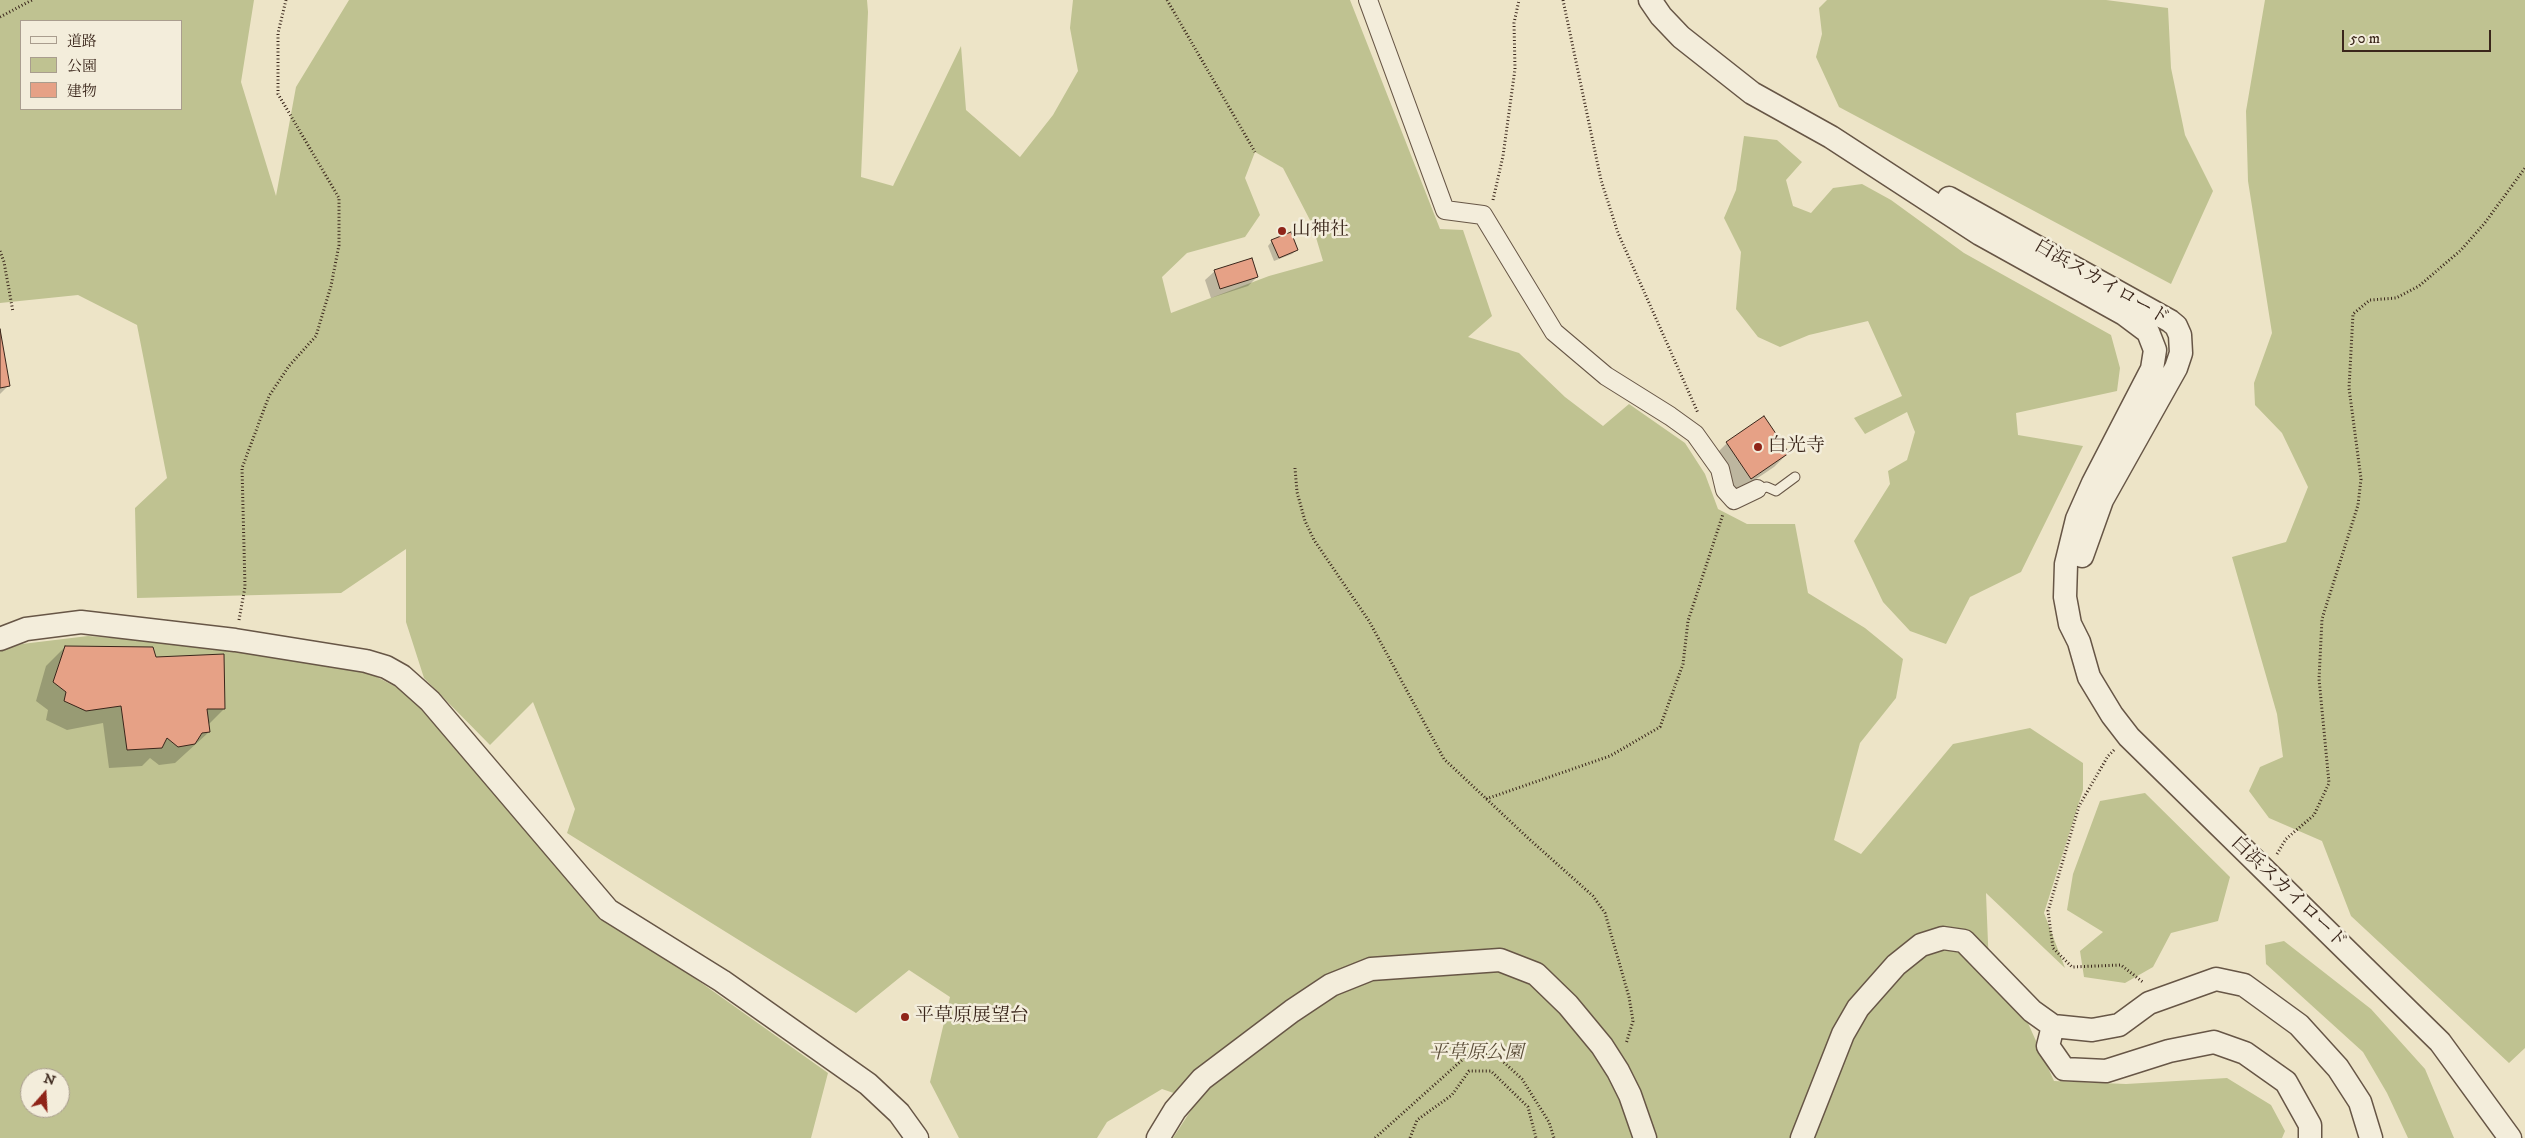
<!DOCTYPE html>
<html>
<head>
<meta charset="utf-8">
<style>
  body { margin:0 }
  #map { position:relative; width:2525px; height:1138px; overflow:hidden; background:#ede4c7; font-family:"IM FELL DW Pica","Noto Serif JP",serif }
  canvas { display:block }
  .legend { position:absolute; left:20px; top:20px; width:162px; height:90px; box-sizing:border-box; background:#f3eddb; border:1px solid #a99d8e; margin:0; padding:6px 9px; list-style:none; font-size:15px; color:#3a261b }
  .legend li { display:flex; align-items:center; gap:10px; height:25px }
  .legend b { width:25px; border:1px solid #a99d8e }
  .north { position:absolute; left:20px; top:1068px; width:50px; height:50px; box-sizing:border-box; background:#f3eddb; border:1px solid #a99d8e; border-radius:50%; rotate:19deg; font-size:14px; font-weight:700; line-height:20px; text-align:center; color:#3a261b }
  .north::after { content:''; display:block; margin:auto; width:18px; height:22px; background:#8f2418; clip-path:polygon(50% 0,100% 100%,50% 72%,0 100%) }
  .scale { position:absolute; left:2342px; top:30px; width:149px; height:22px; box-sizing:border-box; border:2px solid #3a261b; border-top:0; padding-left:6px; font-size:15px; line-height:18px; white-space:nowrap; color:#3a261b; -webkit-text-stroke:4px #f3eddb; paint-order:stroke }
</style>
</head>
<body>
<div id="map">
<canvas width="2525" height="1138"></canvas>
<ul class="legend">
<li><b style="height:6px;background:#f3eddb"></b>道路</li>
<li><b style="height:14px;background:#bfc291"></b>公園</li>
<li><b style="height:14px;background:#e6a186"></b>建物</li>
</ul>
<div class="north">N</div>
<div class="scale">50 m</div>
</div>
<script>
const context = document.querySelector('canvas').getContext('2d');
context.lineJoin = 'round';
function fillPath(path, color) {
  context.fillStyle = color;
  context.fill(path, 'evenodd');
}
function poly(rows) {
  const path = new Path2D();
  for (const r of rows) {
    path.moveTo(r[0], r[1]);
    for (let i = 2; i < r.length; i += 2) path.lineTo(r[i], r[i + 1]);
  }
  return path;
}
function stroke(path, color, width, dash) {
  context.strokeStyle = color;
  context.lineWidth = width;
  context.lineCap = dash ? 'butt' : 'round';
  context.setLineDash(dash || []);
  context.stroke(path);
}
function drawText(font, color, halo, rows, align = 'center') {
  context.font = font + ' "IM FELL DW Pica","Noto Serif JP",serif';
  context.lineWidth = 5;
  context.setLineDash([]);
  context.textBaseline = 'middle';
  context.strokeStyle = halo;
  context.fillStyle = color;
  for (const [text, x, y, turn = 0] of rows) {
    context.save();
    context.translate(x, y);
    context.rotate((+turn || 0) * Math.PI / 180);
    context.textAlign = isNaN(turn) ? turn : align;
    if (halo) context.strokeText(text, 0, 0);
    context.fillText(text, 0, 0);
    context.restore();
  }
}
fillPath(poly([
  [0,0,254,0,241,82,276,196,296,87,349,0,867,0,868,12,861,177,893,186,961,46,966,110,1020,157,1053,115,1078,71,1070,28,1073,0,1350,0,1440,229,1463,230,1492,316,1468,337,1519,353,1565,397,1603,426,1629,404,1685,443,1705,474,1718,509,1747,524,1795,524,1808,593,1865,628,1903,659,1896,698,1860,743,1834,840,1861,854,1953,744,2030,728,2083,763,2083,790,2044,913,2065,968,1986,893,1989,968,2014,992,2054,1081,2126,1084,2227,1078,2271,1105,2285,1131,2282,1138,1173,1138,1197,1101,1162,1089,1107,1122,1097,1138,959,1138,930,1082,950,997,909,970,856,1013,567,833,575,809,533,702,490,745,424,678,406,622,406,549,341,593,137,598,135,508,167,478,137,325,78,295,0,303],
  [21,21,181,21,181,109,21,109],
  [1255,152,1283,168,1312,224,1323,261,1269,276,1171,313,1162,277,1187,253,1245,237,1260,215,1245,178],
  [1827,0,2106,0,2168,8,2171,68,2185,135,2213,191,2171,284,1839,107,1816,57,1822,34,1819,8],
  [2265,0,2525,0,2525,1048,2509,1063,2351,916,2322,841,2269,818,2249,791,2260,767,2283,757,2277,714,2232,557,2286,542,2308,487,2282,433,2255,405,2254,383,2272,333,2248,181,2246,111],
  [1744,136,1777,140,1802,162,1786,180,1793,206,1811,213,1833,188,1862,184,1891,200,1964,253,2111,335,2120,368,2117,391,2016,413,2018,435,2083,446,2021,572,1970,597,1946,644,1910,631,1883,602,1854,541,1890,484,1888,471,1907,460,1915,432,1907,412,1865,434,1854,418,1902,396,1868,321,1809,335,1780,347,1758,337,1736,309,1741,252,1724,218,1736,190],
  [88,636,186,644,340,665,369,673,398,688,418,704,613,920,828,1073,811,1138,0,1138,0,651,22,644],
  [30,1078,60,1078,60,1108,30,1108],
  [2145,793,2230,877,2218,921,2171,933,2153,967,2125,983,2084,977,2080,951,2103,932,2067,910,2073,874,2100,801],
  [2284,941,2371,1009,2425,1069,2454,1138,2408,1138,2387,1093,2363,1052,2266,964,2265,945]
]), '#bfc291');
fillPath(poly([
  [1272,241,1297,250,1292,254,1274,261,1268,246],
  [1215,271,1257,277,1248,286,1211,298,1205,280],
  [0,337,8,386,0,394],
  [1727,443,1788,453,1774,467,1737,492,1713,457],
  [65,647,155,659,224,709,208,725,209,732,175,763,159,765,150,758,142,766,109,768,103,723,67,730,46,720,48,710,36,701,46,666]
]), '#0003');
const building = poly([
  [1291,232,1298,250,1279,258,1271,240,1291,232],
  [1252,258,1258,277,1220,289,1214,270,1252,258],
  [0,329,10,386,0,388,0,329],
  [1764,416,1789,453,1751,479,1726,442,1764,416],
  [65,646,153,647,156,657,224,654,225,709,207,709,210,732,202,733,195,744,178,747,167,738,162,748,127,750,121,706,86,711,64,701,66,692,53,682,65,646]
]);
fillPath(building, '#e6a186');
stroke(building, '#3a261b', 1);
const service = poly([
  [1757,489,1767,487,1776,491,1795,477]
]);
const minor = poly([
  [1368,0,1445,210,1483,215,1554,332,1606,376,1670,416,1695,434,1720,469,1725,490,1734,500,1757,489]
]);
const tertiary = poly([
  [1650,0,1661,16,1681,37,1752,93,1831,137,1980,234,2124,314,2148,332,2155,350,2152,369,2093,483,2077,519,2066,564,2065,597,2070,624,2079,642,2089,677,2112,715,2129,737,2440,1042,2510,1138],
  [1949,198,2170,321,2176,326,2180,335,2181,353,2176,368,2102,500,2082,556],
  [0,639,26,629,81,622,235,640,366,661,386,667,402,676,430,701,608,910,722,981,868,1084,899,1113,917,1138],
  [2053,1026,2048,1046,2064,1069,2106,1071,2169,1051,2214,1042,2245,1053,2286,1082,2310,1125,2310,1138],
  [1158,1138,1175,1110,1202,1079,1292,1011,1331,985,1371,969,1500,960,1536,974,1568,1005,1602,1046,1618,1071,1630,1095,1645,1138],
  [1802,1138,1843,1034,1858,1008,1896,965,1921,945,1943,938,1964,941,2032,1011,2053,1026,2092,1030,2119,1025,2149,1003,2216,979,2244,985,2299,1025,2338,1068,2360,1102,2371,1138]
]);
stroke(service, '#675646', 11);
stroke(minor, '#675646', 20);
stroke(tertiary, '#675646', 25);
stroke(poly([
  [1167,0,1255,152],
  [1563,0,1601,180,1618,233,1698,413],
  [0,17,32,0],
  [1493,200,1503,156,1515,69,1514,23,1519,0],
  [0,251,4,262,13,312],
  [1295,468,1297,492,1305,521,1314,540,1369,621,1444,759,1528,838,1593,896,1605,913,1629,997,1633,1021,1626,1044],
  [239,620,245,587,242,468,269,396,289,366,316,336,331,286,339,245,339,198,278,94,278,33,286,0],
  [2114,750,2108,756,2079,806,2048,911,2053,948,2072,967,2121,965,2144,983],
  [1486,799,1610,756,1660,727,1683,664,1688,621,1723,514],
  [2277,854,2286,839,2314,815,2329,783,2319,679,2322,619,2358,505,2361,479,2349,388,2353,314,2370,300,2396,298,2419,286,2461,250,2484,224,2525,168],
  [1375,1138,1470,1053,1495,1054,1522,1079,1549,1122,1554,1138],
  [1410,1138,1417,1120,1452,1095,1469,1071,1491,1071,1528,1107,1536,1138]
]), '#3a261b', 3, [1, 2.5]);
stroke(service, '#f3eddb', 9);
stroke(minor, '#f3eddb', 18);
stroke(tertiary, '#f3eddb', 22);
for (const [x, y, r, color] of [
  [1282,231,5,"#8f2418"],
  [1758,447,5,"#8f2418"],
  [905,1017,5,"#8f2418"]
]) {
  const dot = new Path2D();
  dot.arc(x, y, r, 0, 2 * Math.PI);
  context.fillStyle = color;
  context.fill(dot);
  stroke(dot, '#f3eddb', 2);
}
drawText('19px', '#3a261b', '#f3eddb', [
  ["山神社",1292,231],
  ["白光寺",1768,447],
  ["平草原展望台",915,1017]
], 'left');
drawText('19px', '#3a261b', '#f3eddb', [
  ["白浜スカイロード",2101,283,30],
  ["白浜スカイロード",2288,893,44]
]);
drawText('italic 19px', '#5b4d38', '#f3eddb', [
  ["平草原公園",1476,1054]
]);
</script>
</body>
</html>
